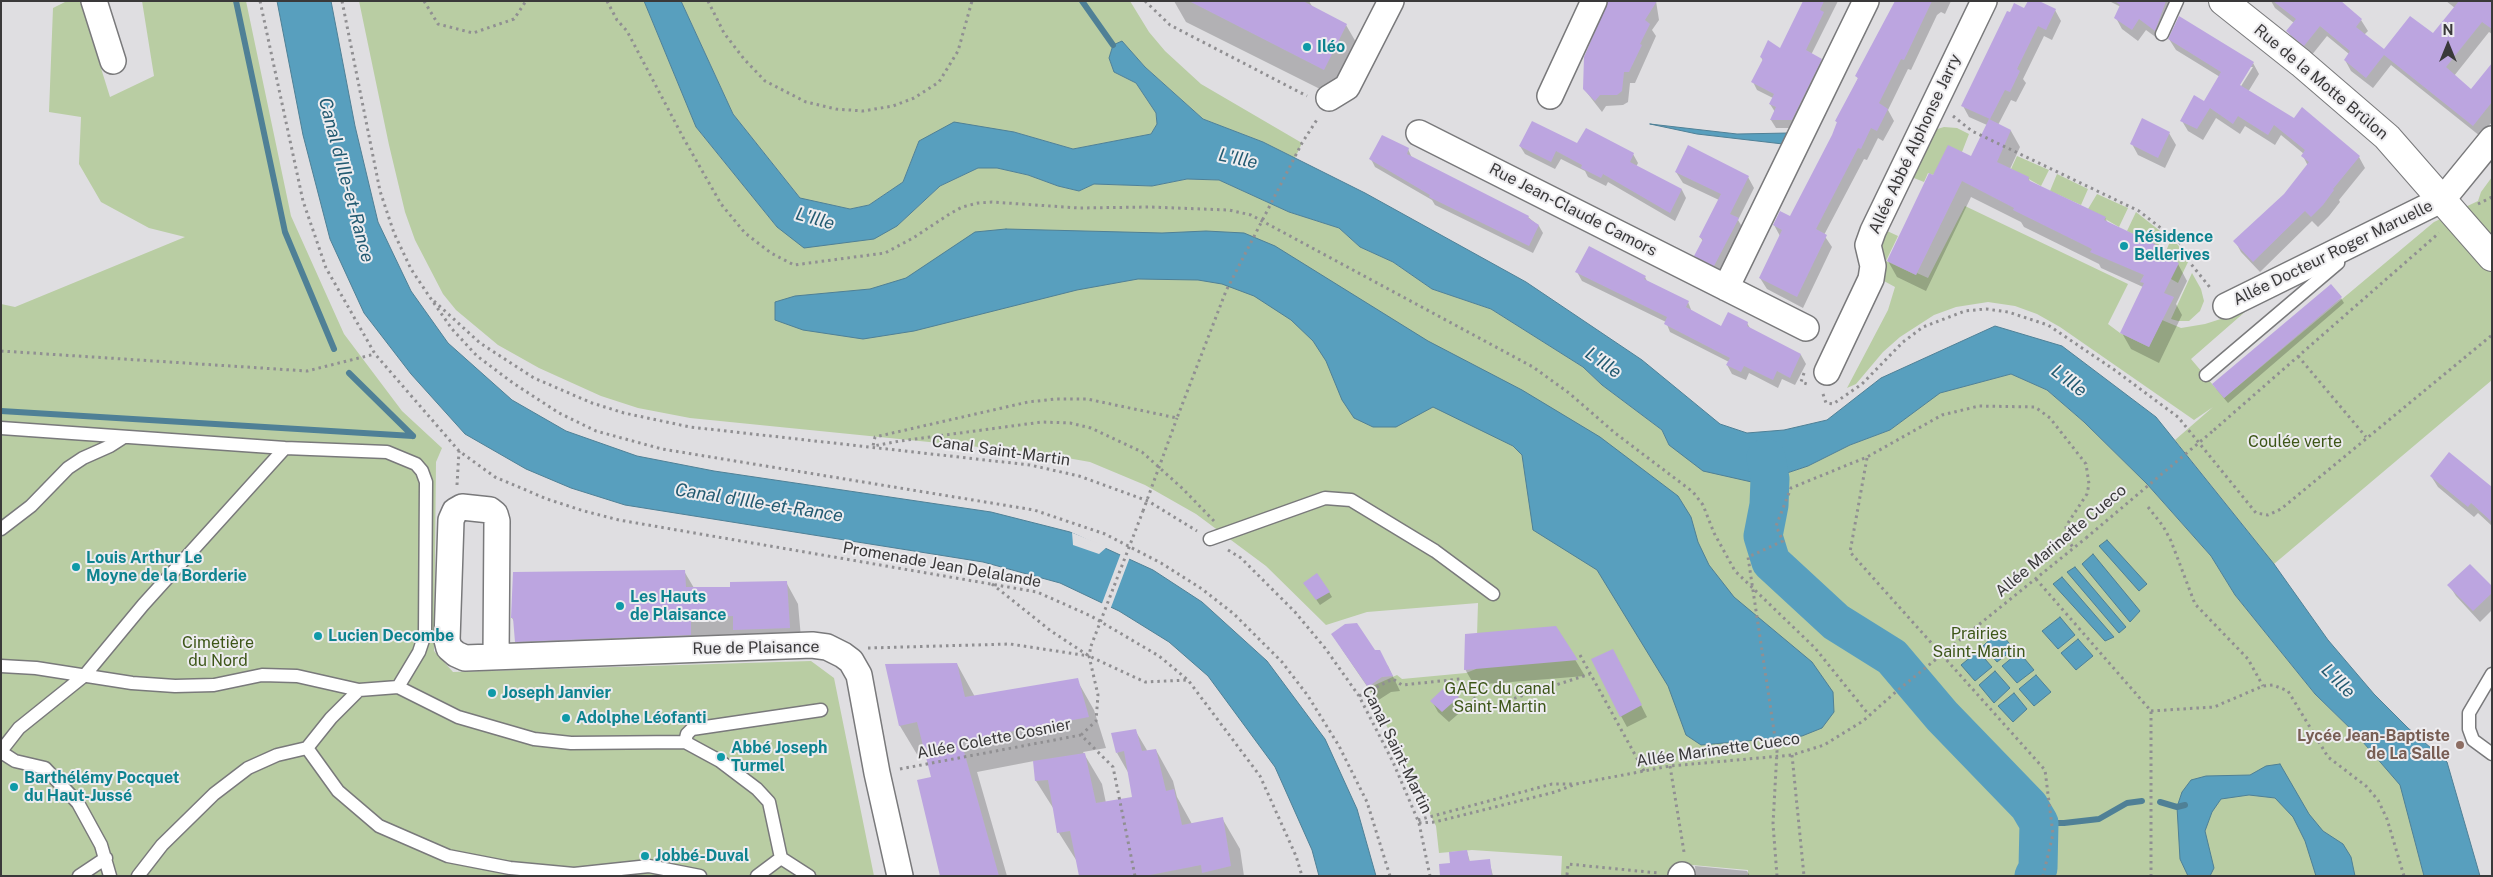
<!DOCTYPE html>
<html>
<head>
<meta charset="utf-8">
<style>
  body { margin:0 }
  #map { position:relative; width:2493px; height:877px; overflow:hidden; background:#dfdee1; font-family:"Public Sans",sans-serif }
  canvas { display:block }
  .frame { position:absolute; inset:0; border:2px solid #3a393a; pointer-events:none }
  .north { position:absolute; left:2423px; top:20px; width:50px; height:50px; -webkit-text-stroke:4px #edecef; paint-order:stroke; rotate:0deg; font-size:14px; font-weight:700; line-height:20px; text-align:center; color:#3a393a }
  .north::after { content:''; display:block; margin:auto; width:18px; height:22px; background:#3a393a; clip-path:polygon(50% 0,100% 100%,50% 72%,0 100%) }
</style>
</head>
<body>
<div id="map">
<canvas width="2493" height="877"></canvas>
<div class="frame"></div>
<div class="north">N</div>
</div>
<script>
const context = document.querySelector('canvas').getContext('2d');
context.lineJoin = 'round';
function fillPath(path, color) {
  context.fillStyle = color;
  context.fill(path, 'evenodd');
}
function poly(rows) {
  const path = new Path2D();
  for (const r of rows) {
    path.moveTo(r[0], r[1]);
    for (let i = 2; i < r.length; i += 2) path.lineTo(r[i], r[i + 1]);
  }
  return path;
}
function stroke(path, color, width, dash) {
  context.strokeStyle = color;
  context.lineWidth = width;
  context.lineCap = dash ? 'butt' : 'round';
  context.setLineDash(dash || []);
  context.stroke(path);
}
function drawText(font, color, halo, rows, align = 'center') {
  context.font = font + ' "Public Sans",sans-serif';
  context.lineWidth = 4;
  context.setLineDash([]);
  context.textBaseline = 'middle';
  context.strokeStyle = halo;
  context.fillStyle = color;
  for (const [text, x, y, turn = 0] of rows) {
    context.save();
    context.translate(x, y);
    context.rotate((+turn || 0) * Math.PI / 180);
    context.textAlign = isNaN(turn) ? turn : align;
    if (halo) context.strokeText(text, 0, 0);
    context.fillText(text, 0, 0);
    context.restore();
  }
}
fillPath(poly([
  [67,1,80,1,110,97,154,76,142,1,246,1,291,216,344,334,402,411,442,448,436,462,434,651,453,672,811,661,834,678,874,876,1,876,1,304,15,307,185,237,149,228,101,202,79,164,81,117,49,112,53,8],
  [359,1,644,1,696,127,777,227,897,226,940,186,978,168,997,168,1028,175,1058,186,1079,191,1094,184,1152,186,1187,179,1219,180,1289,212,1339,228,1360,247,1393,262,1432,289,1491,309,1583,367,1602,385,1662,430,1669,445,1765,485,1767,503,1772,501,1784,474,1808,466,1850,445,1890,430,1939,393,2011,374,2047,390,2084,422,2147,484,2211,556,2235,595,2315,694,2356,734,2401,785,2424,876,1748,876,1748,870,1681,864,1680,876,1561,876,1562,856,1472,850,1439,853,1436,826,1368,688,1397,675,1402,679,1466,673,1476,669,1478,603,1367,612,1326,625,1266,566,1196,514,1145,485,1090,462,1039,453,690,418,638,408,601,396,539,368,498,345,456,310,443,294,415,240,405,212,389,145],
  [681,1,1130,1,1149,32,1165,51,1201,84,1302,143,1295,158,1263,142,1203,119,1145,67,1122,42,1113,45,1109,58,1114,72,1136,83,1156,113,1157,124,1151,134,1073,149,1014,132,919,141,903,182,869,205,850,209,801,199,733,114],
  [1944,127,1957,128,1969,134,1962,152,1933,175,1928,173,1924,182,1909,176,1934,130],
  [2017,156,2049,170,2041,186,2011,169],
  [2057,174,2088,189,2081,205,2050,191],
  [2492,177,2492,380,2274,564,2175,440,2213,407,2194,420,2060,327,2037,314,2015,306,1988,302,1956,307,1934,315,1900,337,1883,352,1856,384,1847,388,1888,310,1895,287,1884,281,1877,255,1885,230,1898,236,1886,261,1916,275,1917,273,1928,278,1965,206,2128,284,2108,324,2120,333,2149,347,2162,320,2181,328,2205,324,2246,311,2191,359,2224,398,2434,222,2478,201,2481,192],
  [2097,194,2128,208,2119,227,2088,209],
  [2136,212,2164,234,2158,246,2127,231],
  [2171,239,2178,245,2188,262,2178,283,2171,279,2164,256],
  [2192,273,2201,289,2204,301,2200,311,2189,321,2178,321,2171,319]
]), '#b9cda3');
const water = poly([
  [277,1,331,1,355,126,378,222,411,291,448,343,512,400,566,431,637,456,714,471,991,512,1070,532,1153,570,1202,602,1267,661,1325,739,1357,809,1376,876,1319,876,1312,850,1275,767,1208,676,1169,642,1119,611,1060,583,983,562,625,505,571,488,526,469,465,434,411,374,364,313,330,239,303,135,277,1],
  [644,1,681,1,733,114,800,198,850,209,869,205,903,182,919,141,954,122,1014,132,1073,149,1151,134,1157,124,1156,113,1136,83,1114,72,1109,58,1113,45,1122,41,1145,67,1203,119,1263,142,1365,193,1526,282,1642,360,1720,424,1747,433,1784,430,1827,420,1881,378,1995,326,2062,346,2156,417,2274,564,2328,640,2374,694,2408,728,2447,762,2480,876,2424,876,2400,785,2356,734,2315,694,2235,595,2211,556,2147,484,2084,422,2047,390,2011,374,1940,393,1890,430,1850,445,1808,466,1784,474,1769,505,1765,485,1703,471,1669,445,1662,430,1602,385,1583,367,1491,309,1432,289,1393,262,1360,247,1339,228,1289,212,1219,180,1187,179,1152,186,1094,184,1079,191,1058,186,1028,175,997,168,978,168,940,186,897,226,874,239,804,248,777,227,696,127,644,1],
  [1650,124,1737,134,1789,133,1783,144,1697,134,1650,124],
  [1006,229,1162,233,1206,231,1244,233,1275,246,1428,341,1522,390,1600,437,1678,496,1691,517,1698,542,1709,565,1734,597,1812,662,1833,692,1834,712,1822,728,1802,736,1701,745,1686,735,1668,686,1597,570,1533,530,1522,455,1513,446,1433,407,1396,427,1373,427,1354,418,1342,400,1326,361,1313,341,1291,320,1254,296,1222,284,1198,280,1138,279,1077,290,914,331,863,339,803,330,775,320,775,302,795,296,870,289,906,278,975,232,1006,229],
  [2107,540,2147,584,2139,591,2099,546,2107,540],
  [2093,554,2140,611,2130,622,2082,564,2093,554],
  [2075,567,2126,627,2119,633,2067,572,2075,567],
  [2062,577,2114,637,2105,641,2053,584,2062,577],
  [2060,617,2075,635,2058,649,2042,631,2060,617],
  [1999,631,2014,649,1997,662,1983,646,1999,631],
  [2078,639,2093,656,2076,670,2061,653,2078,639],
  [1978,651,1992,667,1975,681,1961,665,1978,651],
  [2019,652,2034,670,2017,683,2002,666,2019,652],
  [1995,671,2010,688,1994,703,1979,685,1995,671],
  [2036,675,2051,692,2034,706,2019,689,2036,675],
  [2014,693,2027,709,2013,722,1998,706,2014,693],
  [2280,764,2309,814,2323,831,2343,844,2351,857,2355,876,2316,876,2305,841,2293,817,2275,798,2249,795,2221,799,2212,812,2205,831,2214,868,2210,876,2188,876,2180,859,2177,807,2182,792,2191,780,2206,776,2250,775,2266,766,2280,764]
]);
fillPath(water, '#589fbe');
stroke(water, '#4f8096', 1);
fillPath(poly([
  [1072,532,1073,533,1107,547,1099,554,1073,545],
  [1121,553,1130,557,1110,610,1101,606]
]), '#dfdee1');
fillPath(poly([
  [1174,1,1309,1,1313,8,1346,25,1364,56,1342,100,1186,22],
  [1656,1,1659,20,1652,30,1656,36,1635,83,1630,83,1628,102,1623,105,1606,106,1602,112,1584,89],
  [1806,1,1838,1,1811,55,1821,60,1825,68,1796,128,1776,128,1771,120,1775,112,1770,104,1773,98,1757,90,1753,82,1763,61,1761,57,1781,50],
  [1901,1,1951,1,1945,14,1941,12,1937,15,1911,70,1908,69,1888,110,1894,121,1883,141,1878,138,1867,160,1864,159,1824,235,1832,247,1803,308,1767,289,1760,278,1780,236,1774,225,1790,218,1833,136,1838,124,1836,121,1858,79,1857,76],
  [2109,1,2178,1,2161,41,2146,30,2138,41,2122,29,2116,18,2121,7],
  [2271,1,2339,1,2361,20,2368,31,2364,35,2384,50,2433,35,2455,8,2446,1,2485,1,2492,6,2492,34,2489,32,2454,76,2472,91,2492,65,2492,122,2480,136,2391,65,2373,88,2351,71,2345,60,2349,54,2327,36,2311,56,2294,42,2288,31,2294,23,2275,8],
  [2025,10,2055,10,2061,21,2052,40,2044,36,2023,79,2026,83,2016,102,2011,100,1998,125,2011,131,2020,147,2010,169,2028,178,2031,183,2105,218,2108,223,2158,247,2164,257,2178,264,2187,281,2176,304,2182,315,2159,363,2131,349,2122,333,2143,287,2101,268,2099,264,2024,227,2021,222,1971,197,1926,291,1897,277,1888,261,1934,177,1971,158,1987,125,1969,117,1963,106],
  [2169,39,2253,63,2259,74,2248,92,2359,157,2365,168,2339,200,2340,202,2329,216,2318,227,2312,221,2260,272,2241,252,2235,241,2285,194,2308,166,2303,156,2304,154,2281,135,2275,145,2245,126,2240,134,2216,118,2203,140,2188,131,2182,121,2205,103,2220,77,2176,50],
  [2250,67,2253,67,2238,91,2236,90],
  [2169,133,2176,145,2165,168,2138,155,2132,144],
  [1577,144,1633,154,1638,163,1636,167,1682,190,1686,198,1675,221,1608,182,1606,186,1588,177,1585,171,1561,159,1555,169,1525,154,1520,146],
  [1408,149,1412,158,1528,217,1539,226,1543,233,1533,253,1435,205,1432,200,1375,167,1371,159],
  [1676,172,1748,177,1754,188,1738,220,1744,230,1721,276,1702,266,1696,256,1703,241,1700,237,1719,200,1683,183],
  [1577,272,1645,277,1647,281,1688,302,1692,312,1722,327,1747,323,1751,330,1801,355,1806,364,1795,385,1782,379,1778,388,1749,373,1746,380,1732,374,1727,365,1729,362,1670,332,1666,322,1582,281],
  [2341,298,2344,303,2228,403,2217,390,2214,385],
  [2431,476,2492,489,2492,526,2478,513,2474,517,2438,487],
  [684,571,694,588,732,589,786,582,798,604,802,649,528,663,516,641,515,623,512,618,514,574],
  [2449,585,2492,588,2492,610,2480,622,2456,596],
  [1308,588,1329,592,1332,597,1320,605],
  [1556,628,1585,676,1474,685,1465,669],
  [1341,648,1375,652,1388,666,1400,691,1391,692,1377,701],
  [1619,662,1647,717,1627,727,1621,716],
  [957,664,975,697,1077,680,1094,710,1106,748,1083,752,1102,784,1106,803,1133,798,1129,774,1117,753,1135,730,1148,752,1156,750,1173,781,1177,797,1192,824,1222,818,1240,849,1244,876,1080,876,1078,863,1059,833,1055,811,1036,781,1034,761,977,772,1007,876,941,876,932,777,926,754,918,756,900,726,887,665],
  [1458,698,1464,709,1449,722,1438,712,1432,701],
  [1467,851,1470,862,1489,860,1493,876,1453,876],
  [1695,866,1747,871,1750,876,1696,876]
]), '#0003');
stroke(poly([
  [236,1,285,232,334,349],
  [1082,1,1113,45],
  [349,373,413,436],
  [1,411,413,436],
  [2160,802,2177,807,2185,805],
  [2039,823,2064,823,2099,819,2127,803,2142,801]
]), '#4f8096', 6);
stroke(poly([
  [1766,458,1770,479,1769,505,1763,536,1771,562,1836,622,1892,657,1942,716,2029,806,2039,823,2038,868,2034,876]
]), '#589fbe', 39);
fillPath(poly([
  [1189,1,1303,1,1347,24,1324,70],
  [1608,1,1657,1,1645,20,1650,24,1640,44,1642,45,1629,72,1624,72,1622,91,1617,95,1600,95,1595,101,1583,89,1584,57],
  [1803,1,1824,1,1820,10,1824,12,1806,50,1822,59,1792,120,1770,120,1776,107,1769,104,1774,94,1751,82,1763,59,1760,57,1768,40,1780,48],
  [1895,1,1932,1,1904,60,1901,59,1879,103,1888,109,1877,131,1871,128,1861,149,1858,148,1816,229,1827,235,1797,297,1759,278,1782,230,1773,225,1780,211,1790,216,1832,135,1837,122,1835,121,1858,78,1855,76],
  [2028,1,2039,1,2056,9,2046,30,2038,26,2017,69,2020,71,2010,92,2005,90,1990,119,1961,106,2007,11,2010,12,2014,3,2024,8],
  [2115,1,2166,1,2155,31,2139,19,2132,30,2114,18,2120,5],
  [2273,1,2341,1,2362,19,2356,27,2384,49,2410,16,2433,33,2459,1,2492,1,2492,29,2482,22,2446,67,2471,89,2492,63,2492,102,2473,126,2384,55,2366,78,2344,60,2350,51,2320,26,2304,46,2286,31,2296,19],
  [2179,16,2254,62,2240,85,2294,118,2302,107,2360,156,2333,189,2334,190,2323,205,2311,217,2305,211,2253,262,2233,241,2284,194,2309,162,2301,156,2305,150,2274,125,2268,135,2238,116,2233,124,2210,108,2197,129,2180,121,2194,95,2204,101,2221,72,2168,39],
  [2142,118,2170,132,2158,158,2130,144],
  [1989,119,2011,130,1997,162,2029,177,2028,180,2106,217,2104,220,2159,246,2156,252,2179,263,2164,293,2174,297,2149,347,2120,333,2144,283,2140,282,2144,275,2090,252,2092,249,2013,210,2014,208,1962,181,1916,275,1887,261,1929,173,1933,175,1948,145,1971,156],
  [1532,121,1577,143,1586,128,1634,153,1630,162,1682,189,1670,213,1603,174,1601,178,1581,168,1582,165,1556,151,1551,162,1519,146],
  [1382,135,1409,148,1407,154,1529,216,1528,218,1539,225,1529,246,1429,197,1430,195,1369,159],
  [1688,145,1749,176,1730,214,1739,218,1714,266,1694,256,1703,239,1699,237,1721,194,1675,172],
  [1589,246,1646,276,1644,279,1689,301,1686,307,1721,326,1728,312,1748,322,1747,326,1801,354,1790,378,1777,371,1773,380,1744,366,1741,372,1726,365,1730,358,1664,324,1667,317,1575,272],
  [2331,284,2342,297,2224,398,2212,384],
  [2449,452,2492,487,2492,522,2471,503,2468,507,2430,476],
  [2470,564,2492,586,2492,593,2473,611,2447,585],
  [685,570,686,587,730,587,730,582,787,581,790,628,733,630,733,616,691,618,691,635,515,642,513,618,511,618,513,572],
  [1317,573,1330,592,1316,600,1303,583],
  [1357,623,1375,650,1380,650,1393,676,1382,677,1368,687,1331,634,1345,624],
  [1556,626,1578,660,1464,670,1465,634],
  [1613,649,1642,705,1620,717,1591,659],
  [957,663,965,697,1078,678,1089,717,961,741,999,876,940,876,917,780,931,777,917,722,899,726,885,664],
  [1447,685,1459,697,1442,712,1430,701],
  [1136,729,1142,751,1156,749,1166,791,1174,789,1182,825,1223,817,1231,866,1202,873,1201,865,1145,876,1079,876,1070,831,1057,833,1048,780,1035,781,1033,761,1085,753,1096,803,1132,797,1124,751,1116,753,1111,733],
  [1467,850,1469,861,1490,859,1492,876,1440,876,1439,864,1450,863,1449,852]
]), '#bca5e0');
const lane = poly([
  [2162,34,2177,1],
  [2206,375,2338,263,2333,253],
  [1,428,285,448,387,452,416,464,422,471,426,482,425,634,419,652,398,687],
  [1,529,31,506,68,468,83,458,110,446,124,437],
  [1210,539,1325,498,1351,500,1435,551,1493,594],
  [1,666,36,668,132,683,175,686,214,685,262,675,297,676,359,690,398,687,458,717,534,739,571,743,685,742,720,761,757,789,769,802,781,858,809,876],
  [2492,674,2469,713,2469,729,2473,740,2492,754],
  [685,742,687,734,692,729,821,710],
  [307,748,338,791,379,826,448,856,510,868,574,874,649,866,700,876],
  [1,751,19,728,85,675,143,605,285,448],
  [1,752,15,761,45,768,78,803,101,845,110,876],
  [79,876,106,858],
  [138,876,162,845,214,794,248,768,277,755,307,748,331,718,359,690],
  [757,876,781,858]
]);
const street = poly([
  [94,1,113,61],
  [1550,96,1594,1],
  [1329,98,1347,87,1391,1],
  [1419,133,1806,328],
  [1726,288,1866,1],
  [2226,306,2443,199,2492,139],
  [1827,372,1871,279,1873,266,1868,245,1873,231,1984,1],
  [496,656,497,521,495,514,490,510,462,507,455,511,451,520,447,640,449,648,456,654,465,658,812,645,827,647,843,655,851,661,859,675,877,773,900,876],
  [1681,876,1682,875]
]);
const secondary = poly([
  [2223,1,2301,63,2387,137,2492,257]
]);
stroke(lane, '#79797b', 15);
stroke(street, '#79797b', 28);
stroke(secondary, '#79797b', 30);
stroke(poly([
  [260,1,303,201,326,268,375,354,459,451,495,477,547,499,584,511,619,520,1037,592,1091,616,1159,656,1188,680,1260,776,1296,856,1302,876],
  [342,1,380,191,394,233,411,269,429,296,452,329,477,356,513,383,559,413,596,431,662,449,1034,510,1105,534,1161,563,1202,589,1234,614,1282,662,1308,696,1339,746,1367,802,1390,876],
  [424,1,438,24,473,33,514,19,526,1],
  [607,1,617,20,627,31,684,139,721,204,745,233,771,253,794,265,885,253,913,238,948,215,962,207,978,203,992,202,1079,208,1149,207,1229,210,1251,215,1533,367,1569,393,1615,433,1693,492,1703,505,1714,533,1735,571,1815,648,1869,715],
  [708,1,724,33,744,59,765,81,806,102,836,109,863,111,893,106,914,98,939,82,958,51,972,1],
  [1145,1,1170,25,1307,96],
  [1953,116,1972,131,2139,211,2180,243,2191,264,2212,290],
  [2478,204,2492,197],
  [434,301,480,343,534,378,592,403,624,413,690,427,1030,465,1079,476,1148,501,1197,531],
  [1,351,307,371,375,354],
  [2298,356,2366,437],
  [1804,373,1801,382,1807,384],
  [1823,394,1826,403,1833,404,1862,384,1903,342,1923,327,1965,311,1986,309,2008,312,2048,325,2116,371,2178,417,2256,513,2268,515,2281,509,2492,335],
  [2214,430,2439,233],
  [1867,458,1850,552,2045,770,2053,834,2043,876],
  [457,485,459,451],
  [2148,507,2163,526,2171,541,2195,604,2248,659,2263,686],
  [1143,511,1177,418],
  [1214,521,1183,489,1142,452,1091,428,1070,423,1042,422,900,441,873,446,875,437,1028,402,1055,399,1087,399,1177,418,1226,291,1302,143,1318,118],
  [1228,550,1241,558,1295,612,1325,648,1359,696,1393,762,1419,823,1430,876],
  [2036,579,2151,711,2151,876],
  [992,584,1051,631,1089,656,1145,682,1188,680],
  [868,648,1010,644,1089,656],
  [1580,655,1644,771],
  [1359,696,1393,679,1402,685,1460,679,1485,713,1509,700,1590,674],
  [2151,711,2214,707,2263,686,2273,685,2288,691,2328,757,2366,786,2378,800,2387,819,2404,876],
  [1081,735,1096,721,1098,695,1089,656,1091,646],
  [1792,755,1804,876],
  [1670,766,1684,852],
  [900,769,1081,735,1113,767,1135,876],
  [1418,820,1552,784,1573,784],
  [1419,823,1435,822,1555,792,1576,784,1670,766,1792,755,1824,745,1863,721,1898,690,2086,538],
  [1567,875,1568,864,1658,873],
  [1777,876,1773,824,1777,751,1748,557,1783,541,1776,526,1791,488,1867,457,1942,415,1979,406,2035,407,2050,418,2086,464,2089,484,2087,494,2066,526,2066,537,2074,549]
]), '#908f92', 3, [2.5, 4]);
stroke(lane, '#fff', 12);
stroke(street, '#fff', 25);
stroke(secondary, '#fff', 28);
stroke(poly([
  [2086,538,2214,430],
  [1091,646,1143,511]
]), '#908f92', 3, [2.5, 4]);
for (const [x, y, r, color] of [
  [1307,47,5,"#0f9aa8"],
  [2124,246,5,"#0f9aa8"],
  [76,567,5,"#0f9aa8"],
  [620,606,5,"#0f9aa8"],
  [318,636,5,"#0f9aa8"],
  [492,693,5,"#0f9aa8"],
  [566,718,5,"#0f9aa8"],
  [2460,745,5,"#8d6e63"],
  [721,757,5,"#0f9aa8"],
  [14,787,5,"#0f9aa8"],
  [645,856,5,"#0f9aa8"]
]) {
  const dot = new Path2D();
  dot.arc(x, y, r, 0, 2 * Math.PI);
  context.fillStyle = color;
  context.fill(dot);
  stroke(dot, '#edecef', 2);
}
drawText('bold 16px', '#0d838f', '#edecef', [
  ["Iléo",1317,47],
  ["Résidence",2134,237],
  ["Bellerives",2134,255],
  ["Louis Arthur Le",86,558],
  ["Moyne de la Borderie",86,576],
  ["Les Hauts",630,597],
  ["de Plaisance",630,615],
  ["Lucien Decombe",328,636],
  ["Joseph Janvier",502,693],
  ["Adolphe Léofanti",576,718],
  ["Abbé Joseph",731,748],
  ["Turmel",731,766],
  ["Barthélémy Pocquet",24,778],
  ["du Haut-Jussé",24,796],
  ["Jobbé-Duval",655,856]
], 'left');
drawText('16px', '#3a393a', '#edecef', [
  ["Rue de la Motte Brûlon",2321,82,40],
  ["Allée Abbé Alphonse Jarry",1915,144,-65],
  ["Rue Jean-Claude Camors",1573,210,27],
  ["Allée Docteur Roger Maruelle",2333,253,-26],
  ["Canal Saint-Martin",1001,451,8],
  ["Allée Marinette Cueco",2061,541,-40],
  ["Promenade Jean Delalande",942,565,10],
  ["Rue de Plaisance",756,648,-1],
  ["Allée Colette Cosnier",994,739,-11],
  ["Canal Saint-Martin",1397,750,64],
  ["Allée Marinette Cueco",1718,750,-8]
]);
drawText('16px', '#3d5618', '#edecef', [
  ["Coulée verte",2295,442],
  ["Prairies",1979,634],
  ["Saint-Martin",1979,652],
  ["Cimetière",218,643],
  ["du Nord",218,661],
  ["GAEC du canal",1500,689],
  ["Saint-Martin",1500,707]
]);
drawText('bold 16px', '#785e54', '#edecef', [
  ["Lycée Jean-Baptiste",2450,736],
  ["de La Salle",2450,754]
], 'right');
drawText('italic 18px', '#225a71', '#edecef', [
  ["L'Ille",1238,159,12],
  ["Canal d'Ille-et-Rance",346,180,75],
  ["L'Ille",815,219,16],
  ["L'Ille",1603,363,35],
  ["L'Ille",2069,381,38],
  ["Canal d'Ille-et-Rance",759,503,9],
  ["L'Ille",2338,681,45]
]);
</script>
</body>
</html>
